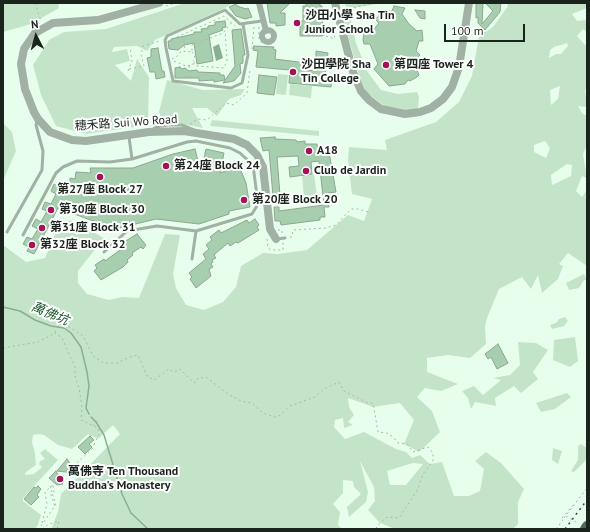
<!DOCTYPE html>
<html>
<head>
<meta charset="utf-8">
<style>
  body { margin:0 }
  #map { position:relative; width:590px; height:532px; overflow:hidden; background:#e8feec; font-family:"PT Sans",sans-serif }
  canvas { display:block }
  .frame { position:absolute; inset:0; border:4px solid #1a241c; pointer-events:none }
  .north { position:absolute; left:16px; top:16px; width:40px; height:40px; -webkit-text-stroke:3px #fff; paint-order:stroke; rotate:354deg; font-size:11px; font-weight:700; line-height:16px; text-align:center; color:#1a241c }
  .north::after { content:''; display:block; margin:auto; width:14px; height:18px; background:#1a241c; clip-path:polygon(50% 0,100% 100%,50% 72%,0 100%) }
  .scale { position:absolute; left:444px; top:24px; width:81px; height:18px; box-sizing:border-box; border:2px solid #1a241c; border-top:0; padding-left:5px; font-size:12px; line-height:14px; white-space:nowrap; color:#1a241c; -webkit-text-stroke:3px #fff; paint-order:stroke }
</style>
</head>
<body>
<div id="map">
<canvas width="590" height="532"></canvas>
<div class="frame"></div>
<div class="north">N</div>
<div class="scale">100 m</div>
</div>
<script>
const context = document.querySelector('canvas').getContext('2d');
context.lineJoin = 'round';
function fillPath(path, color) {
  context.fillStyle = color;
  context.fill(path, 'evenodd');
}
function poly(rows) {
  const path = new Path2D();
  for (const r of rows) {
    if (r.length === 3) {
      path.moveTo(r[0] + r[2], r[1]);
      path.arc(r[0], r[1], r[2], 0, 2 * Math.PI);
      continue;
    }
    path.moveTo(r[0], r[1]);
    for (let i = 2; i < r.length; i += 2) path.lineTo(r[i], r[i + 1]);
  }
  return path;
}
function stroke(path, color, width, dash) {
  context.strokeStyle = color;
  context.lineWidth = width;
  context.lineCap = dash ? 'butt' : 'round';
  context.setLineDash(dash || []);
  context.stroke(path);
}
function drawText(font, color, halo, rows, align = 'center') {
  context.font = font + ' "PT Sans","Noto Sans TC",sans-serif';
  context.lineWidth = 4;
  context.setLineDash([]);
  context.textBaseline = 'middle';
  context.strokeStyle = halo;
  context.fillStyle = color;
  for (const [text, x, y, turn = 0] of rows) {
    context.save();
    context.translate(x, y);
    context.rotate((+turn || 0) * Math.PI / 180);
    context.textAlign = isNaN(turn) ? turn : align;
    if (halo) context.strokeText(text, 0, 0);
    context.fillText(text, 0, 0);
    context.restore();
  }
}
fillPath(poly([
  [3,3,58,3,59,8,31,24,3,32],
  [185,3,233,3,225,8,155,40,147,51,137,46,114,47,112,52,127,49,130,61,115,65,131,81,137,59,149,77,148,125,86,134,56,126,41,95,33,65,49,40,64,32,106,29],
  [344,3,383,3,347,9],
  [507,3,587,3,587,8,572,14,577,21,585,20,587,22,587,32,583,29,577,36,587,47,587,89,585,90,587,107,578,106,582,113,587,116,587,145,583,154,587,178,582,176,576,191,582,197,587,190,587,266,568,253,559,264,563,266,558,279,542,293,538,275,531,289,522,277,499,289,487,318,485,327,486,344,470,358,448,355,427,358,427,372,458,384,441,391,425,388,417,397,432,411,440,432,419,452,404,444,414,420,400,403,373,407,348,398,349,407,354,415,348,422,353,425,344,428,343,418,335,420,334,427,345,439,364,432,396,449,406,452,412,458,420,455,430,464,442,462,454,496,469,496,480,491,484,469,475,461,486,452,501,463,524,489,518,502,518,524,513,529,395,529,380,523,368,510,375,501,374,487,360,461,368,492,366,502,349,517,347,507,361,494,354,487,353,481,343,480,343,493,333,504,340,512,338,525,342,529,51,529,58,512,61,494,120,434,113,425,98,439,88,434,72,449,58,445,44,435,38,434,33,435,32,442,35,453,36,465,26,472,25,475,34,474,42,467,39,464,40,461,45,459,40,453,45,449,58,460,23,498,23,501,41,515,37,527,33,529,3,529,3,245,26,262,45,258,60,223,70,220,104,238,78,271,78,283,87,294,109,300,122,297,139,298,165,234,180,235,173,274,176,288,186,305,204,310,223,302,236,287,241,266,263,253,278,254,307,250,348,215,364,221,372,199,352,194,348,161,349,147,387,150,385,140,436,122,459,102,472,76,479,36,493,27,508,6],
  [567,43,568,46,561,54,556,54,549,58,550,50,554,47],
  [560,86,558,99,551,105,550,90],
  [545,141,550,148,546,158,534,152,534,145],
  [567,164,572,165,571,176,552,185,551,175],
  [413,463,423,464,406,485,390,485,387,471],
  [348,18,351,21,356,43,367,71,381,90,398,94,417,92,419,97,418,109,404,111,390,110,367,93,360,79,345,25,344,19],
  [278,74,288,75,286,95,276,94],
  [167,80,203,90,245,89,241,95,229,99,217,116,207,108,192,108,203,128,162,120,159,112],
  [290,84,312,86,311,98,289,95],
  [212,120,319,131,319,136,210,126],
  [3,123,12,132,16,151,3,181],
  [314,174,317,197,304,199,302,175],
  [584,274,587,280,584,280,579,288,569,290,566,283],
  [565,317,568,321,564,326,552,329,550,325,556,323,559,319],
  [575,337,578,361,570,367,553,360,554,340],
  [518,342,536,343,548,350,533,372,538,379,521,393,514,386,495,398,496,406,475,402,471,409,468,398,462,391,474,386,483,395,501,380,493,378,510,375,520,365],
  [567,393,571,397,555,409,541,412,536,403],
  [581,444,587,448,587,459,574,472,571,471,578,460,578,446],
  [553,448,562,451,558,464,552,460]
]), '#c4e4ca');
fillPath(poly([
  [219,44,223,58,216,61,213,47]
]), '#8aaf92');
stroke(poly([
  [3,307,20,311,35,320,51,326,64,328,71,333,81,347,87,372,89,386,86,408,89,414],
  [91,417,96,422,104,435,122,494,131,513,148,529]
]), '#8aaf92', 1.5);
const building = poly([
  [267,3,290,3,280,13,285,13,285,25,276,26,276,23,270,23,267,3],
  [306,3,320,3,320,6,322,6,323,36,300,36,300,26,297,26,296,22,303,21,303,6,306,6,306,3],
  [476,3,483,3,482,24,493,11,485,3,501,3,500,12,485,30,478,23,478,17,476,18,476,3],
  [236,4,237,6,246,9,248,8,252,17,245,19,236,16,229,7,236,4],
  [394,6,405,8,402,14,409,24,417,31,422,30,423,41,419,41,416,51,420,55,418,57,423,60,417,70,419,75,417,77,410,81,408,80,405,84,389,86,374,69,378,64,370,44,364,44,363,40,364,32,371,33,379,23,375,19,379,16,379,13,392,11,394,6],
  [415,10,425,11,425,19,420,18,415,10],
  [225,21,226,27,222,28,223,30,209,35,213,61,197,64,194,43,184,45,178,50,169,49,168,41,171,41,171,39,194,34,194,32,202,32,201,29,208,28,208,26,215,25,215,22,225,21],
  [241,29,245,55,243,55,243,63,240,64,241,73,234,81,223,83,235,66,232,30,241,29],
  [254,46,274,47,273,49,276,50,275,59,306,63,306,70,317,71,318,57,316,57,316,51,328,53,325,75,332,76,331,87,289,83,290,70,256,67,258,51,253,50,254,46],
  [158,48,162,71,164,71,165,77,156,79,155,72,150,72,147,58,151,57,151,49,158,48],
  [180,67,181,69,185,68,189,71,197,70,198,72,220,73,220,75,224,75,225,80,214,82,214,80,199,81,199,78,175,78,175,68,180,67],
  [259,75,277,77,274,95,257,93,259,75],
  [275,137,275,139,296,140,297,142,305,141,305,144,317,144,318,149,323,148,324,153,329,152,336,192,327,193,329,207,324,207,325,217,320,217,320,220,281,225,280,221,275,221,274,207,279,207,279,211,324,205,319,161,311,162,312,174,290,177,289,167,299,166,298,156,277,157,280,195,273,196,269,150,263,151,260,138,275,137],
  [195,149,201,173,206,149,224,153,220,173,239,166,246,183,250,207,229,211,229,214,199,224,156,219,115,229,58,208,34,254,27,251,29,247,23,244,27,237,32,239,38,229,32,226,36,219,41,222,47,211,42,209,45,202,51,204,56,194,51,191,54,184,60,187,62,182,70,186,70,178,75,179,76,172,91,173,90,168,133,168,173,154,195,149],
  [255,219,259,225,257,227,259,230,238,243,236,242,230,246,228,243,216,253,214,255,216,258,212,260,213,262,211,264,213,267,209,269,211,276,196,288,190,279,192,277,189,273,206,259,203,254,209,249,206,245,212,240,210,237,219,230,221,233,247,220,249,223,255,219],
  [137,234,146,245,143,249,141,247,132,253,133,255,127,260,128,262,123,267,101,280,94,271,97,268,95,265,104,259,105,261,120,250,119,249,126,245,124,242,137,234],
  [498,344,508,363,497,369,491,357,488,359,485,354,498,344],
  [90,436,94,440,89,444,92,447,85,454,78,447,90,436],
  [67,459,71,465,66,472,57,471,67,459],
  [56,471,59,477,63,484,57,485,49,478,56,471],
  [38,486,41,489,37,495,39,497,31,505,24,499,34,487,36,488,38,486]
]);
fillPath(building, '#a8ceb0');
stroke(building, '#8ca691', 1);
stroke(poly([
  [35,3,41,21],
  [166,6,175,3],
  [344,10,373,3],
  [33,26,39,23],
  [259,27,259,40,262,43,272,44,275,41,275,33,272,30],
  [183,36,185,50],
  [326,36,334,39,335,33],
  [177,37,224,16,235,26],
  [252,49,254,27],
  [192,52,195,55,193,61],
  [172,59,179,55,181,51,192,52,192,45,223,33,232,22],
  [174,61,186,66,193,65,193,61,197,66,224,68,227,60,225,31],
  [189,66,190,79],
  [129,69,144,66,141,55,143,46,160,41],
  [128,71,132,61,130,48],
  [190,124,198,119,207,120,226,103,234,105,247,93,250,69],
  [278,230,282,230,282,233],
  [290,237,292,237,293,230,326,228,336,225,351,209,358,209,369,212],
  [267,239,268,248,271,250,283,250,283,242],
  [3,348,38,342,55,333,58,324,66,325,83,336,93,356,104,363,117,363,130,357,138,355,147,376,154,380,169,369,174,372,180,369,192,381,195,383,197,379,206,377,228,394,241,401,252,403,263,413,275,417,279,416,290,406,315,397,324,389,339,382,344,391,368,403,373,403,378,432,387,433,393,437,398,443,407,444,413,452,428,447,433,453,433,461,423,474,418,489,399,518,387,517,377,526,376,529],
  [93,426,98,420],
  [50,486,52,491,50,492,55,506],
  [566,516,579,524],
  [564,518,587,488],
  [42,523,47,504,45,492,92,449,99,434,98,428,81,420,82,407,79,388,75,376,75,367,62,338,55,333],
  [41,526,56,504,52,493,54,492,53,485],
  [42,529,49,524,59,521,57,529],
  [556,529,563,520,561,519,575,503]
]), '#a7b9aa', 1, [2, 3]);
stroke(poly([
  [243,24,248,55,242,83,231,88,173,81,166,48,165,40,167,36,225,10,240,24,262,21],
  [152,130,156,127,168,125,182,125,194,130],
  [129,137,132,159],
  [7,232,42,170,43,151,36,125,37,121],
  [23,235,56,173,63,167,77,161,110,162,132,159,187,142,196,141,230,148,240,153,253,165,258,204,252,214,196,231,157,226,127,231,104,252],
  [276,239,285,238],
  [192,259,196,231]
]), '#a1b1a4', 3);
stroke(poly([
  [259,3,266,31],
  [268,36,6]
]), '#a1b1a4', 6);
stroke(poly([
  [159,3,98,20,53,23,35,33,24,49,21,64,25,89,34,112,38,119,50,132,72,140,86,141,149,132,184,131,234,139,247,145,257,155,263,167,270,229,276,239],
  [335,3,353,72,361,91,369,100,381,109,405,114,420,112,431,108,443,99,452,87,459,67,469,3]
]), '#a1b1a4', 8);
stroke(poly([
  [585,529,587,526]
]), '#4d6c54', 10);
stroke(poly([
  [565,529,587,500]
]), '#3c483f', 1.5, [2, 4]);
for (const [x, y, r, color] of [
  [297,23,4,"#a41355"],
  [386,65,4,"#a41355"],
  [293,72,4,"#a41355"],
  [309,151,4,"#a41355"],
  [166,166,4,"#a41355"],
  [306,171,4,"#a41355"],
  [100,177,4,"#a41355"],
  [244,200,4,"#a41355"],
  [51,210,4,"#a41355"],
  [42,228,4,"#a41355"],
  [32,245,4,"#a41355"],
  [60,479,4,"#a41355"]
]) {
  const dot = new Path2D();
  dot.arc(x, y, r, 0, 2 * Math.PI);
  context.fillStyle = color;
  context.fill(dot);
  stroke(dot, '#fff', 1.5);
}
drawText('bold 12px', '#1a241c', '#fff', [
  ["沙田小學 Sha Tin",305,16],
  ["Junior School",305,30],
  ["沙田學院 Sha",301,65],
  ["Tin College",301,79],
  ["第四座 Tower 4",394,65],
  ["A18",317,151],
  ["第24座 Block 24",174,166],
  ["Club de Jardin",314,171],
  ["第27座 Block 27",100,190,"center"],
  ["第20座 Block 20",252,200],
  ["第30座 Block 30",59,210],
  ["第31座 Block 31",50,228],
  ["第32座 Block 32",40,245],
  ["萬佛寺 Ten Thousand",68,472],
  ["Buddha's Monastery",68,486]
], 'left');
drawText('12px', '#1a241c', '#fff', [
  ["穗禾路 Sui Wo Road",126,123,-4]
]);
drawText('italic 13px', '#19532c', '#fff', [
  ["萬佛坑",50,314,23]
]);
</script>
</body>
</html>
